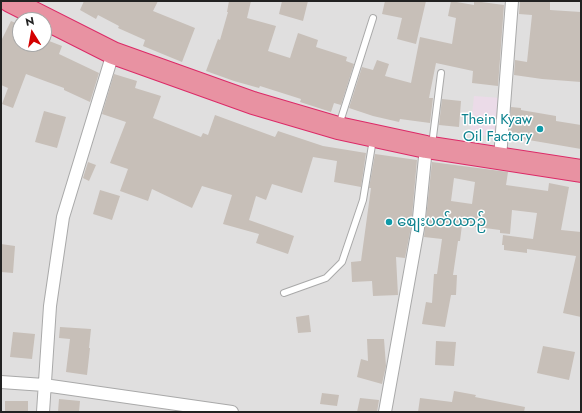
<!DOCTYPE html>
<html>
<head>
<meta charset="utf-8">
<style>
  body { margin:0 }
  #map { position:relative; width:582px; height:413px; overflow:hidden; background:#f2efe9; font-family:Jost,sans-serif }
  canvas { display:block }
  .frame { position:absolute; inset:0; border:2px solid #222; pointer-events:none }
  .north { position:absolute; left:12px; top:12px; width:40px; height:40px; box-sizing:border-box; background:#fff; border:1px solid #a7a7a7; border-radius:50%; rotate:349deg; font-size:11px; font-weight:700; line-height:16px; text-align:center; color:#222 }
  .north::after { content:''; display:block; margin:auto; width:14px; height:18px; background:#d40000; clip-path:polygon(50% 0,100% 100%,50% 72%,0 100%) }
</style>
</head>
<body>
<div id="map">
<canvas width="582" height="413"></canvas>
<div class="frame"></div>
<div class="north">N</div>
</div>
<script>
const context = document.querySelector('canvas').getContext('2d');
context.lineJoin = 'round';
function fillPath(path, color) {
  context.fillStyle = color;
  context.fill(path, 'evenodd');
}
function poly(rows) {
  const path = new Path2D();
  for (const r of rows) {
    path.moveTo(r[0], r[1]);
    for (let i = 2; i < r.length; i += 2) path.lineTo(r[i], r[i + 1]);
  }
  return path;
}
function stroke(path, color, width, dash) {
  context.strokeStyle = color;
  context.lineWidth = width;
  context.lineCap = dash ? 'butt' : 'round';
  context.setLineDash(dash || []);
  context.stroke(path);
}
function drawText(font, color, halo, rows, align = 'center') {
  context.font = font + ' Jost,"Noto Sans Myanmar",sans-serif';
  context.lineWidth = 3;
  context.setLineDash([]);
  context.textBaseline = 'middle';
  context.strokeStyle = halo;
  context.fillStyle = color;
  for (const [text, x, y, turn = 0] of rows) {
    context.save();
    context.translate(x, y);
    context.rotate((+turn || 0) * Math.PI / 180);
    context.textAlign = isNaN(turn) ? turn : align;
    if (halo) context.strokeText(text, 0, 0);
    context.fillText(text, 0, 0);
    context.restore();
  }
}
fillPath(poly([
  [1,1,581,1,581,412,1,412],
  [20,20,44,20,44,44,20,44]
]), '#e0dfdf');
fillPath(poly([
  [474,96,501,98,497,137,470,134]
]), '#ebdbe8');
fillPath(poly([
  [84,1,158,1,153,11,195,28,182,62,143,46,145,40,118,28,119,26,98,15,96,19,80,10],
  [229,1,251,1,247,18,276,26,268,51,290,58,298,33,318,40,316,47,347,57,346,61,354,64,341,105,334,103,331,112,300,102,301,99,260,86,259,88,234,81,206,71,218,39,220,40,228,12,227,12],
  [282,1,308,1,303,21,279,14],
  [385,1,426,1,416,44,397,39,402,18,382,14],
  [451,1,474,5,474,1,504,5,498,86,472,83,473,71,436,63,429,98,433,98,430,123,400,119,399,122,373,116,349,108,362,67,373,70,377,60,389,64,385,76,411,83,420,37,452,44,456,18,448,16],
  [520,1,550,1,550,10,581,12,581,82,542,79,514,75,515,60,527,62,532,15,519,14],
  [11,21,20,25,20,44,44,44,44,39,62,46,59,54,99,73,90,102,64,90,64,88,26,74,13,108,2,104,8,88,1,85,1,41],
  [114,74,137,81,135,88,161,96,153,118,201,137,203,133,208,135,215,115,275,137,278,131,323,146,366,153,361,187,334,182,337,161,313,157,302,193,272,184,266,200,256,196,249,220,294,236,288,254,256,243,259,234,223,224,232,195,202,186,192,208,152,189,148,201,120,191,128,169,110,163,126,122,102,114],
  [442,99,461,101,459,127,439,125],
  [511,107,521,108,521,110,556,116,556,121,581,125,581,149,523,139,524,134,509,132],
  [44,111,66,117,57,148,35,142],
  [375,154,417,160,411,227,405,258,396,257,398,295,373,296,372,281,352,282,351,262,361,261,371,188,369,188],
  [88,162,96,165,89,181,83,178],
  [432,162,508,172,506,185,548,191,549,183,569,187,561,230,581,232,581,317,563,313,576,256,527,249,527,253,504,250,504,245,502,245,503,235,533,239,537,213,512,210,510,234,500,233,500,230,462,225,460,241,458,241,453,275,457,275,456,295,451,295,445,327,422,324,426,302,432,303,434,274,437,274,442,239,424,237],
  [454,178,475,182,472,204,451,201],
  [100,190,120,196,112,220,93,214],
  [1,244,15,246,13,273,1,272],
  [309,315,311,332,298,333,296,317],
  [60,327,91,329,89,348,90,348,87,375,66,372,70,339,59,338],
  [13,332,35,334,32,359,10,357],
  [367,339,384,339,386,366,382,384,357,377,361,359,368,361],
  [436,341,456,342,454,366,435,365],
  [543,346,575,352,569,380,537,373],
  [454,391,476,395,475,397,525,407,524,412,418,412,420,398,452,402],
  [322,393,339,395,337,406,320,404],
  [360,398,379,400,377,412,357,412],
  [59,399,80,401,79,412,58,412],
  [5,401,28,401,28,412,5,412]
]), '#c7bfb8');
const lane = poly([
  [339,125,373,18],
  [432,145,441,73],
  [284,293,326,278,342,262,363,200,373,139]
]);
const street = poly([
  [500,158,512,1],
  [1,382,44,385,232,412],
  [43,412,50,306,63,217,113,53],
  [385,412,418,228,426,147]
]);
const highway = poly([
  [10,1,113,53,253,103,338,128,426,147,581,171]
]);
stroke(lane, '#a9a9a9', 8);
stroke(street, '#a9a9a9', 14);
stroke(highway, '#dc2a67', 24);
stroke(lane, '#fff', 6);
stroke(street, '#fff', 12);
stroke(highway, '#e892a2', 22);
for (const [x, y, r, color] of [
  [540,129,4,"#0f9aa8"],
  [389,222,4,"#0f9aa8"]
]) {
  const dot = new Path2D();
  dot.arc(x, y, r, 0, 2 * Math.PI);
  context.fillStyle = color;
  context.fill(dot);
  stroke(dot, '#fff', 1.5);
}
drawText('15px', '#0d838f', '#fff', [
  ["Thein Kyaw",532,120],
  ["Oil Factory",532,137],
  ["စျေးပတ်ယာဉ်",397,222,"left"]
], 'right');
</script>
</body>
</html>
